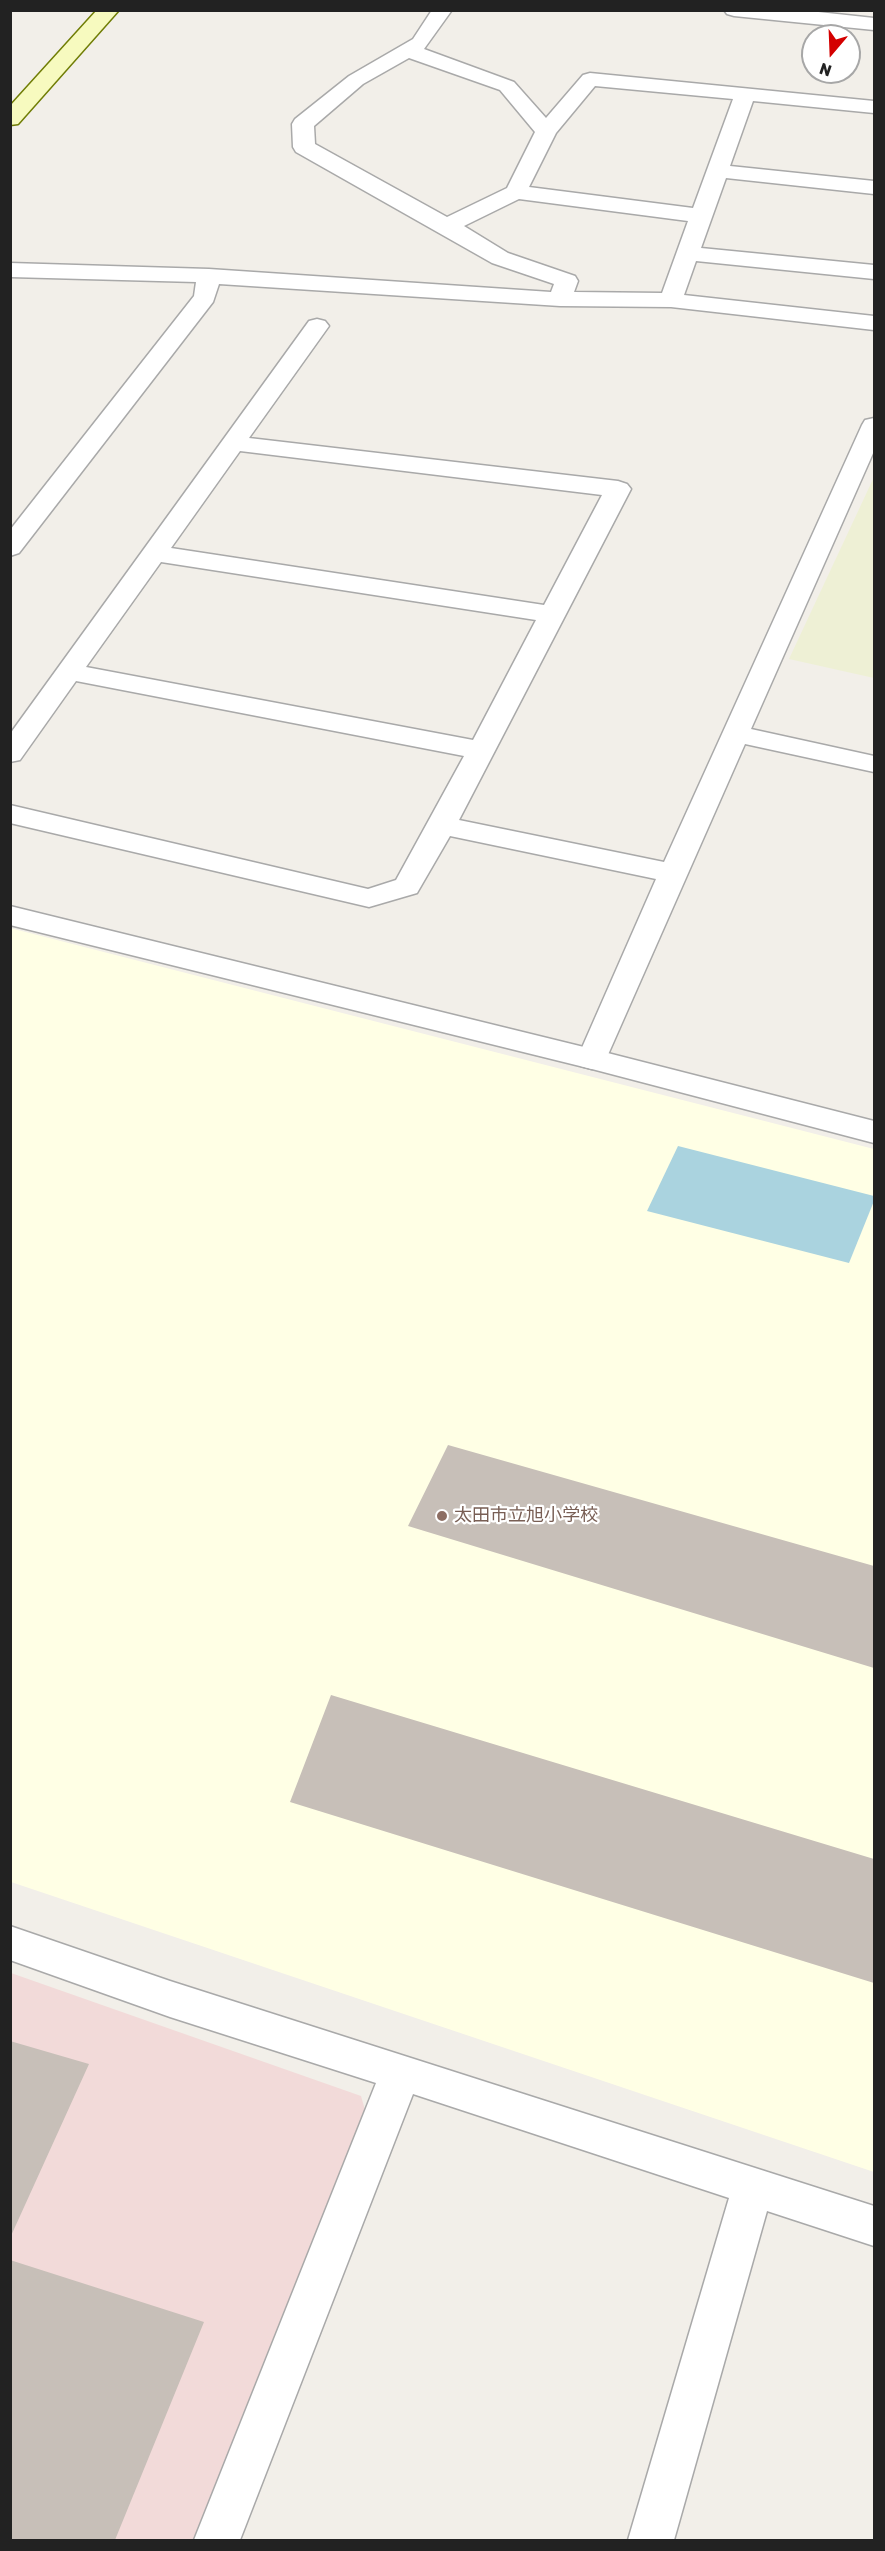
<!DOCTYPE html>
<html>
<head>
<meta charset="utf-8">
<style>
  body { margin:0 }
  #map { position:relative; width:885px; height:2551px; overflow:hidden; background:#f2efe9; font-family:Rubik,sans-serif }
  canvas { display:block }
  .frame { position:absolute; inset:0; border:12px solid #222; pointer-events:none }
  .north { position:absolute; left:801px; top:24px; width:60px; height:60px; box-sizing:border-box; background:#fff; border:2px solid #a7a7a7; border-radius:50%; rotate:199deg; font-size:16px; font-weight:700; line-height:24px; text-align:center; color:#222 }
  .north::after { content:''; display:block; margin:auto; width:21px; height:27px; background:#d40000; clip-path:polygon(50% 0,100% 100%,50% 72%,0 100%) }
</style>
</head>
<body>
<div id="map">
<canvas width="885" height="2551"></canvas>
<div class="frame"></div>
<div class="north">N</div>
</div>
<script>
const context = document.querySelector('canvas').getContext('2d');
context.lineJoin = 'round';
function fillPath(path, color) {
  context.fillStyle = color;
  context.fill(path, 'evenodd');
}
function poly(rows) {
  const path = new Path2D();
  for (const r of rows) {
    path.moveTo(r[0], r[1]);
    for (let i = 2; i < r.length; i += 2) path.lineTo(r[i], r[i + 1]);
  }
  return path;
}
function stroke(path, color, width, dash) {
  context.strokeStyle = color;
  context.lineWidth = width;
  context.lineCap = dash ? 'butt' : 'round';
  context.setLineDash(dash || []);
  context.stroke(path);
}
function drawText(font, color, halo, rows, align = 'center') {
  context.font = font + ' Rubik,"Noto Sans JP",sans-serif';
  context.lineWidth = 4.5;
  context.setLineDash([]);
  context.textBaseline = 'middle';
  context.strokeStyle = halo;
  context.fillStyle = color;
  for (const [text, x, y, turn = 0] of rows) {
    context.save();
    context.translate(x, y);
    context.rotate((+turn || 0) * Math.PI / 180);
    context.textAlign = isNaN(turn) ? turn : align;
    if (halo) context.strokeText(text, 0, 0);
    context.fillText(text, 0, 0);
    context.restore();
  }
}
fillPath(poly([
  [11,1973,361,2096,367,2117,197,2540,11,2540]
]), '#f2dad9');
fillPath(poly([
  [10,928,874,1149,874,2172,11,1882]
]), '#ffffe5');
fillPath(poly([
  [874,477,874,678,789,659]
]), '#eef0d5');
fillPath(poly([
  [678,1146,874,1196,874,1201,849,1263,647,1211]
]), '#aad3df');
fillPath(poly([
  [448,1445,874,1566,874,1668,408,1526],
  [331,1695,874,1859,874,1983,290,1802],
  [10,2041,89,2064,10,2238],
  [10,2260,204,2322,115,2540,10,2540]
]), '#c7bfb8');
const lane = poly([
  [10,906,592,1049,874,1121,874,1143,592,1069,10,925,10,906]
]);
const street = poly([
  [432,10,452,10,424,49,514,82,546,118,583,75,590,73,874,101,874,113,753,101,730,166,874,181,874,194,726,178,701,248,874,265,874,279,696,261,684,295,874,316,874,330,671,307,560,306,219,284,213,302,19,553,10,556,10,530,194,296,196,282,10,277,10,263,209,269,551,292,554,284,492,263,296,152,293,147,292,124,295,119,349,76,413,39,432,10],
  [409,58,500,90,535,132,507,188,447,217,315,144,314,126,363,84,409,58],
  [595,86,733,99,693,208,529,187,556,133,595,86],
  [519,199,688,221,662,293,574,292,578,281,575,276,508,253,464,226,519,199],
  [724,10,800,10,874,18,874,30,734,16,727,14,724,10],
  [317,319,325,321,329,326,249,438,618,481,627,484,631,489,459,820,664,862,862,425,865,420,874,418,874,451,751,729,874,756,874,772,745,744,603,1066,592,1069,581,1066,577,1059,656,879,450,836,417,893,369,907,10,823,10,805,368,889,396,880,464,756,76,681,20,760,10,762,10,734,309,321,317,319],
  [240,451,602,495,544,605,171,548,240,451],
  [161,562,536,620,473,740,86,667,161,562],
  [10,1926,170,1981,874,2206,874,2246,767,2211,674,2540,628,2540,729,2198,413,2094,240,2540,194,2540,376,2083,170,2017,10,1960,10,1926]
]);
const secondary = poly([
  [97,10,119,10,18,124,10,125,10,106,97,10]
]);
stroke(lane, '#a9a9a9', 3);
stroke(street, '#a9a9a9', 3);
stroke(secondary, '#707d05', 3);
fillPath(lane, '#fff');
fillPath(street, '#fff');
fillPath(secondary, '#f7fabf');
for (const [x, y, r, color] of [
  [442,1516,6,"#8d6e63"]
]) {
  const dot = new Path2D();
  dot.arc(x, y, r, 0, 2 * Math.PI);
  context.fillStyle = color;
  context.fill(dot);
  stroke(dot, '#fff', 2);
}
drawText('18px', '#785e54', '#fff', [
  ["太田市立旭小学校",454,1516]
], 'left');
</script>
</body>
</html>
